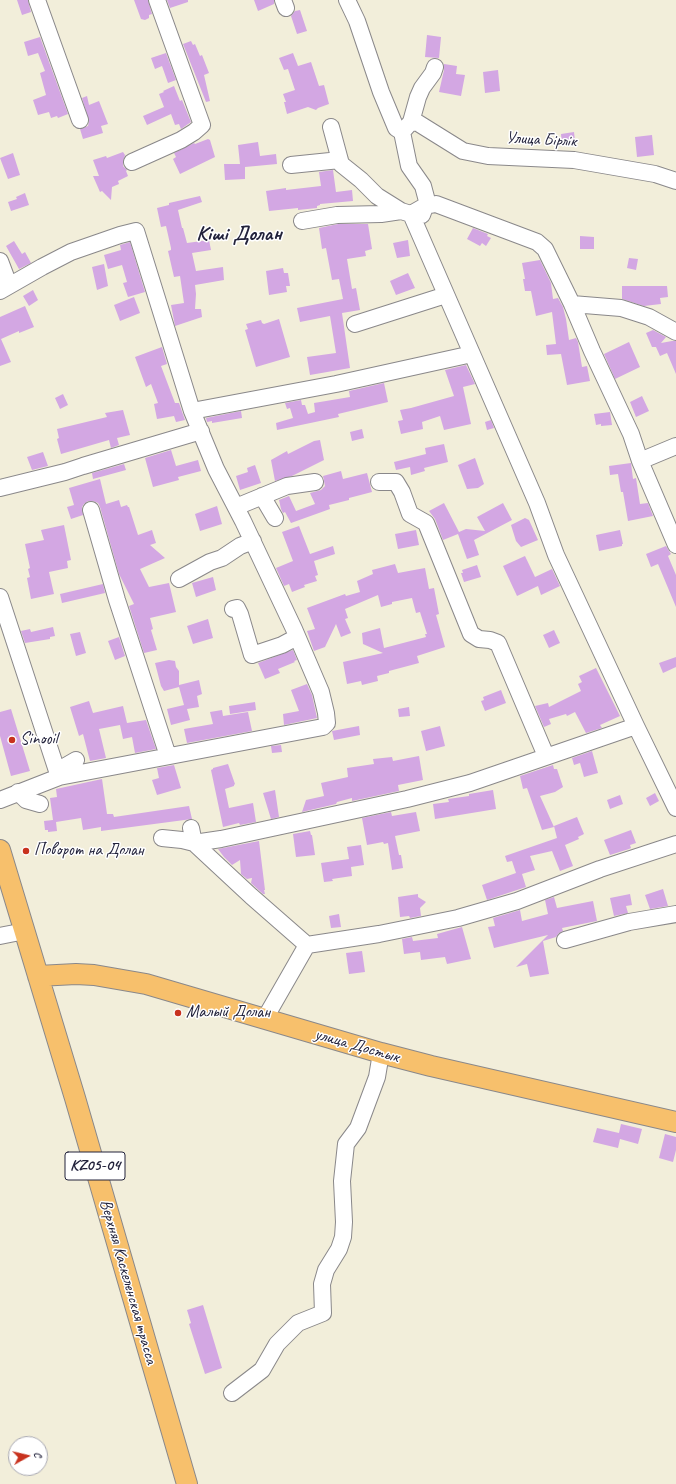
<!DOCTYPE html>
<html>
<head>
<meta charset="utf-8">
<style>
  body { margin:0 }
  #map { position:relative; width:676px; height:1484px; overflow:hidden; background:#f2eeda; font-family:Caveat,sans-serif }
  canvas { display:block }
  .north { position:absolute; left:8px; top:1436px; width:40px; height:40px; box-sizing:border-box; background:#fff; border:1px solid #a7a7b1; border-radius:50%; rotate:82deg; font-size:11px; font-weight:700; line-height:16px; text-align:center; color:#22223b }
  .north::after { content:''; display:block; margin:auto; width:14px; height:18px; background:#c8321e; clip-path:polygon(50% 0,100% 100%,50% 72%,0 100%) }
</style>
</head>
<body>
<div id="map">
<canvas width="676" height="1484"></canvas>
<div class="north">С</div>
</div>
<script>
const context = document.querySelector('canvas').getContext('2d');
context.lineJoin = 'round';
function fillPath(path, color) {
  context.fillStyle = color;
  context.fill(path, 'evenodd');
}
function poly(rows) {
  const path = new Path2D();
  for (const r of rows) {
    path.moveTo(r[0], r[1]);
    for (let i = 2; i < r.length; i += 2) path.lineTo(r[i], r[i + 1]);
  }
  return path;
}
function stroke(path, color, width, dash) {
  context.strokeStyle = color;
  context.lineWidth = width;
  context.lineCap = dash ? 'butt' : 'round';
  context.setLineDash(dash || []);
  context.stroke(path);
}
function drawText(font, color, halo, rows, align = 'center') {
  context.font = font + ' Caveat,sans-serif';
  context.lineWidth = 3;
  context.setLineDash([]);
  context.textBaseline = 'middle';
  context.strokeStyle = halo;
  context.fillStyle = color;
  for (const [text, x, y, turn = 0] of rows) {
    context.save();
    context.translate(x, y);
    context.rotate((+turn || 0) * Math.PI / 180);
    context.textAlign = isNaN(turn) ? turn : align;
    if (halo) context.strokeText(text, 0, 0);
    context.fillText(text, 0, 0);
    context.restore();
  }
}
fillPath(poly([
  [17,0,28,0,31,12,22,15],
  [134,0,148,0,152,14,149,15,149,18,145,20,141,19],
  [167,0,188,0,188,2,170,8],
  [254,0,274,0,274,4,258,11],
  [300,10,307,31,297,34,291,16,295,11],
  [427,35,441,37,439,58,425,57],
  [40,37,68,114,58,118,57,116,51,118,49,112,38,115,33,100,46,95,40,73,45,71,38,53,28,56,24,42],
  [191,41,193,45,195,44,200,56,202,55,209,73,204,75,210,101,206,102,183,44],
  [166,53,176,80,168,83,162,66,155,69,151,58],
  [293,53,298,66,311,62,319,86,324,85,329,104,318,108,316,110,308,107,287,114,284,102,286,102,283,94,295,90,288,69,284,70,279,58],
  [444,64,457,66,456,74,465,75,461,96,439,92,444,70],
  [498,70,500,91,485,93,483,72],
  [174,86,180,101,182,100,191,122,181,129,179,124,175,125,171,114,147,125,143,116,164,107,159,94,164,92,163,91],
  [87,96,89,105,99,101,108,124,101,126,103,133,83,139,80,129,88,126,89,121,82,98],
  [574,132,575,141,573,142,573,144,562,145,561,134],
  [652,135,654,155,637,157,635,137],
  [208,139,210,140,215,157,180,174,173,159,176,157,174,153,194,143,195,144],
  [258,142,260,156,276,154,277,164,245,167,245,179,225,180,224,164,240,164,238,145],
  [123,152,125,155,123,161,123,166,127,170,126,171,128,176,118,181,119,184,112,187,111,200,102,191,100,192,93,176,99,176,93,160,106,156,107,158],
  [13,153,20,175,8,179,0,158],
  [333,170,336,192,352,190,353,201,320,204,320,205,317,206,317,208,298,210,298,208,269,211,266,191,286,188,286,190,321,186,319,172],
  [25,193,29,205,11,211,8,202,17,199,16,197],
  [200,196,202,202,178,210,182,228,183,228,187,243,209,240,211,250,192,253,196,271,223,267,224,280,195,285,196,294,195,309,201,309,202,317,175,326,171,305,184,303,180,276,174,277,168,251,171,250,171,248,166,226,161,227,157,208,169,205,169,203],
  [338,224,368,224,372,249,365,251,366,256,347,259,352,289,356,288,360,310,342,313,350,368,310,375,307,357,336,353,330,316,300,322,297,308,343,299,339,279,332,280,326,248,322,249,319,228],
  [473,228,488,234,487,236,491,238,486,246,482,243,480,246,467,239],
  [580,236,594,237,594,249,580,249],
  [408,240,410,256,397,258,393,243],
  [14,241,22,254,25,252,31,263,19,269,6,246],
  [130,242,145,292,128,297,123,283,127,282,122,265,108,269,104,255,121,250,120,245],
  [629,258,638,259,636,270,627,268],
  [540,260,551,283,553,299,558,298,563,307,566,319,569,340,576,338,578,342,582,367,587,366,590,381,567,385,561,354,547,355,546,345,556,344,552,312,536,316,531,291,525,291,523,279,525,279,522,263],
  [104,264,108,286,97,290,92,267],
  [283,268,284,273,288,273,290,286,286,286,287,292,269,295,266,271],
  [408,273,415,288,396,295,390,281],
  [622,286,667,286,668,297,660,298,661,304,644,306,622,299],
  [33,290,38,300,29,306,23,296],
  [134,297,140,313,120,321,114,305],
  [25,306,34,327,19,333,19,331,1,339,11,362,0,366,0,317],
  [279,319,290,357,256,367,245,330,248,329,246,324,261,320,262,323,264,324],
  [653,330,666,337,661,343,672,341,676,341,676,374,667,353,660,356,656,347,652,347,646,333],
  [629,342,640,367,615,379,604,354],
  [162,347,167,364,161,366,175,403,179,403,185,420,176,422,174,416,157,419,154,404,158,403,151,384,146,387,135,357],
  [466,365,475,384,463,387,471,424,444,430,440,416,422,422,423,429,401,434,398,421,403,420,400,410,411,408,454,396,445,370],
  [384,383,388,402,338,414,339,417,277,430,276,423,293,418,290,408,287,409,285,403,301,400,302,405,305,405,308,414,315,412,314,403,350,397,349,391],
  [63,394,68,405,60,409,55,398],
  [642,396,649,411,636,417,630,402],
  [123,410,130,435,117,438,119,445,111,448,109,440,61,454,57,439,59,438,57,429,107,417,105,413],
  [241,411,242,418,212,423,212,421,207,422,206,418],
  [610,412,612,425,601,426,601,424,596,425,594,414],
  [491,420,494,428,487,430,485,422],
  [362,429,364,438,352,441,350,432],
  [320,440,324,460,292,476,275,481,271,460,287,451,288,454,314,441],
  [444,444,448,462,424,468,425,471,411,475,410,467,396,470,394,462,426,454,425,448],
  [171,450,176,466,198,460,201,471,178,477,179,480,153,487,145,458],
  [43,452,48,466,32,470,27,457],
  [475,458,484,484,478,488,467,489,458,465],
  [631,463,633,479,636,478,640,504,648,503,653,516,628,521,623,492,621,492,618,474,610,475,609,466],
  [124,464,126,470,93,479,92,473],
  [255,465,261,483,240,490,236,476,248,472,247,468],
  [341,471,343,479,367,473,372,492,349,498,349,500,329,505,330,509,291,523,285,512,283,513,281,509,279,500,289,496,296,511,315,504,310,493,321,490,325,486,323,476],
  [100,479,106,504,119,500,121,507,127,505,128,507,129,507,138,535,152,530,156,543,150,545,165,558,140,569,149,587,169,583,176,612,150,618,153,629,151,630,157,650,144,653,129,606,134,604,119,574,100,507,98,503,93,501,88,501,84,504,82,507,83,515,71,519,67,507,74,505,69,488],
  [444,503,459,532,466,529,485,531,477,517,503,503,512,520,474,540,479,555,467,559,458,534,443,540,435,519,429,511],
  [217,506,222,524,200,531,195,514],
  [525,518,529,520,538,540,521,547,516,541,511,525],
  [64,525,71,560,67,561,68,568,49,572,54,594,31,599,27,578,30,577,28,569,30,568,25,544,44,540,41,530],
  [299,526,310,554,333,546,335,554,314,561,318,575,315,576,317,581,304,585,305,587,292,592,289,584,284,586,276,568,293,561,282,532],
  [416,530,419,545,398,549,395,534],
  [620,530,623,544,622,544,622,546,599,551,596,535],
  [666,546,671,554,668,556,676,575,676,607,658,564,651,567,646,554],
  [525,556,535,577,552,569,560,586,541,595,538,586,517,596,503,566],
  [395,564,398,573,425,568,429,589,434,588,439,614,436,615,445,647,417,656,419,663,389,671,389,673,377,676,378,681,362,685,361,681,347,684,343,662,383,653,363,644,362,633,380,628,384,648,426,637,425,634,427,634,420,612,416,613,412,598,392,602,392,604,381,607,378,595,345,609,348,618,345,619,351,633,341,637,336,624,325,647,314,651,307,631,315,629,307,608,345,594,346,596,360,592,357,581,373,574,372,570],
  [477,565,481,577,464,582,461,573,463,573,462,570],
  [213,577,216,590,196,597,192,583],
  [103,584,105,593,62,603,60,594],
  [208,619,213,638,193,644,187,626],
  [53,627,55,636,50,637,50,639,25,643,21,631,30,629,31,632],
  [554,630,560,643,549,648,543,635],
  [80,632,86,653,76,656,70,634],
  [119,637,125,656,115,660,108,641],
  [293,650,297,660,294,661,295,662,278,669,280,673,265,679,258,663],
  [676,657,676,667,663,673,659,663],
  [169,660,175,661,176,667,179,671,179,685,199,680,202,694,197,696,199,707,187,709,190,720,171,725,167,709,184,705,179,687,164,691,161,686,155,663],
  [596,668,620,716,600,725,602,728,586,733,575,712,567,716,566,714,549,719,551,724,544,727,535,706,548,703,549,707,581,691,578,684,582,682,579,676],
  [307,684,312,695,317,718,284,725,283,714,299,711,291,690],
  [501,690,506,703,485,711,481,701,484,700,483,697],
  [89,701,93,713,123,706,127,723,146,720,156,749,135,753,132,737,123,739,120,725,99,729,106,758,90,761,83,734,79,736,70,707],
  [255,702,256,710,230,714,229,706],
  [409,707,410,716,399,717,398,709],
  [11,709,30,771,11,776,0,736,0,712],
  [222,710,223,716,248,712,252,731,187,743,184,729,213,724,210,712],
  [359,726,360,735,334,740,332,731],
  [440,726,445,746,426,751,421,731],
  [281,745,282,752,272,753,271,746],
  [592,751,598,773,584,777,580,763,574,765,572,758],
  [419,756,423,780,398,785,399,791,352,801,352,798,337,802,336,804,302,812,306,800,324,796,321,783,348,777,347,768,374,764,373,759,392,757,393,761],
  [228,764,235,784,234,785,234,786,225,789,229,808,253,803,256,822,240,825,239,823,223,827,211,770,213,769,213,768],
  [174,765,181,788,157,795,152,780,159,778,157,768],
  [553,765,554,769,557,769,563,787,555,792,540,796,554,827,542,830,527,788,523,789,520,776],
  [102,779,107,814,113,814,114,817,189,806,192,819,101,831,101,827,83,830,81,818,56,822,57,831,48,832,48,830,45,830,44,821,53,820,50,798,57,797,56,789],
  [275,790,279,817,271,819,263,793],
  [493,790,496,809,435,819,433,804,449,802,448,799,469,796,469,794],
  [655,793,659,801,650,806,646,798],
  [620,795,623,804,610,809,607,800],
  [391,812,392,816,416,812,420,831,395,836,399,855,401,855,403,868,392,870,388,843,384,844,383,842,367,845,362,818],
  [577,817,584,834,578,837,579,839,565,845,573,866,560,871,552,851,530,856,535,870,522,874,526,887,487,900,482,885,516,873,512,861,507,862,505,856,557,838,554,826],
  [631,830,636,843,630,845,631,848,629,849,610,855,604,840],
  [310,831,311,835,312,835,315,855,296,857,293,834],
  [259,841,265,890,264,890,265,894,263,894,251,883,252,878,247,879,241,874,240,860,232,865,224,857,218,849],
  [361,845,364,865,351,867,352,876,332,879,333,881,324,882,321,863,349,859,347,847],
  [663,889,668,906,650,909,645,895],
  [418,894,418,897,426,902,420,908,421,916,410,918,409,916,400,917,398,897],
  [630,894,632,905,626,906,628,913,614,916,610,898],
  [554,897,557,908,593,901,597,921,562,928,563,931,559,933,556,937,543,941,549,974,530,977,527,964,516,967,548,935,494,948,488,927,495,926,493,918,520,910,522,921,548,914,545,900],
  [339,914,341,927,331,928,329,916],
  [462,927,471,959,447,964,445,957,421,960,420,952,404,954,402,939,412,937,413,941,438,938,437,934],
  [362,951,365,972,349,974,346,953],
  [621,1124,642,1129,638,1144,620,1139,618,1148,593,1142,597,1128,619,1133],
  [665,1134,676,1137,676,1150,673,1162,659,1158],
  [203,1305,222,1368,205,1374,189,1324,191,1323,187,1310]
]), '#d3a7e3');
const minor = poly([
  [37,0,80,120],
  [283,0,286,8],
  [347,0,357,21,381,92,396,128,402,132],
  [411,122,418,123,463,151,488,156,574,160,655,174,676,181],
  [331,127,341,164,361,180,377,196,401,211,411,214,537,503,556,555,636,726,676,808],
  [132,162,181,140,194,132,202,125,157,0],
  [291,165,340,160],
  [411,214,425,206,436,204,537,242,545,249,572,304,592,351,631,434,640,461,676,545],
  [422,215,427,201,423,186,409,166,402,132,411,122,418,97,422,88,433,73,435,67],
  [302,221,337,215,381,214,401,211],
  [0,261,9,285],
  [0,291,42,267,71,252,120,235,136,231,192,411,216,469,243,521,294,629,321,692,326,713,327,723,323,727,59,777,0,800],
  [572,304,621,308,649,317,676,332],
  [355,324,446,295],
  [192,411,336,384,472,354],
  [640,461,676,446],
  [379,482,396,482,402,492,410,514,426,523,471,634,479,639,490,640,498,643,546,756],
  [0,488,65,472,83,466,201,431],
  [262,496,275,518],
  [236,507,287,486,315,482],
  [91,510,117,600,168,756],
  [179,579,210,562,222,558,240,546,253,541],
  [0,597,59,777],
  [233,609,237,608,240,614,252,655,282,645,297,637],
  [57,771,76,760],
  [18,792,26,800,40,804],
  [191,828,194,843,221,839,407,799,470,783,636,726],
  [162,838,182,840,194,843,251,896,307,945,379,934,458,918,517,901,600,869,676,844],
  [0,936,25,931],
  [565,940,629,922,676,914],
  [264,1020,307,945],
  [232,1393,262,1370,277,1344,298,1323,323,1313,322,1284,326,1270,339,1249,343,1237,344,1222,342,1181,346,1144,358,1128,377,1077,381,1053]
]);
const major = poly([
  [0,850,75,1098,187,1484],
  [38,976,76,974,94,975,146,984,381,1053,431,1066,676,1122]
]);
stroke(minor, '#8a888a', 18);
stroke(major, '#8a888a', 22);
stroke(minor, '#fff', 16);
stroke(major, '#f7c06c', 20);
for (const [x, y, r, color] of [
  [12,740,4,"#c8321e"],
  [26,851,4,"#c8321e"],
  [178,1013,4,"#c8321e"]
]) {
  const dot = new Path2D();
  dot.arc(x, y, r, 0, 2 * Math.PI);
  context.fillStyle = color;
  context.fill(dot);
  stroke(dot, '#fff', 1.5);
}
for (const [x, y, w] of [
  [95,1166,60]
]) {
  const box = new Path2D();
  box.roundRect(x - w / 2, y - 14, w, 28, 3);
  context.fillStyle = '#fff';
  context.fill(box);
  stroke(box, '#22223b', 1);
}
drawText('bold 16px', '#22223b', null, [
  ["KZ05-04",95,1166]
]);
drawText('17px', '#22223b', '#fff', [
  ["Улица Бірлік",541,140,3],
  ["улица Достык",357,1046,16],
  ["Верхняя Каскеленская трасса",128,1282,74]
]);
drawText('17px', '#22223b', '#fff', [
  ["Sinooil",20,740],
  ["Поворот на Долан",34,851],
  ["Малый Долан",186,1013]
], 'left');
drawText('bold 21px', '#22223b', '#fff', [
  ["Кіші Долан",239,234]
]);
</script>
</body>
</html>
